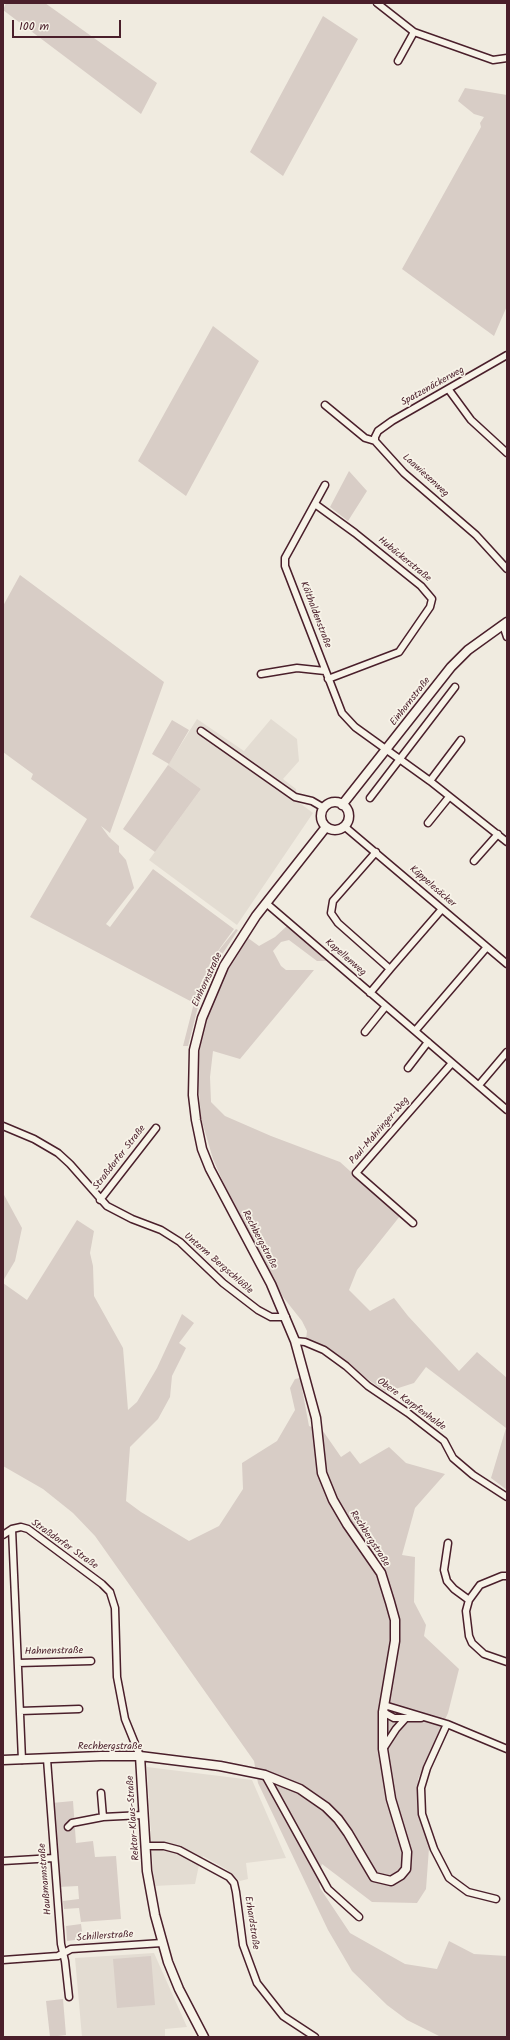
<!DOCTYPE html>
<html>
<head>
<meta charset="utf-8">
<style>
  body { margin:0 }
  #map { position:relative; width:510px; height:2040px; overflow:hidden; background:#f0ebe0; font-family:Kalam,sans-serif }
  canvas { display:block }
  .frame { position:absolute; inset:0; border:4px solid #4a1f2b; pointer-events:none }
  .scale { position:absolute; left:12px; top:20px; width:109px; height:18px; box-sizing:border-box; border:2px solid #4a1f2b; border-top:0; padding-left:5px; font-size:12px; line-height:14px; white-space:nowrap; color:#4a1f2b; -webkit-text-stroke:3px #f7f3e8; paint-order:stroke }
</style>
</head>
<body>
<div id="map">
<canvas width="510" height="2040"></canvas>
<div class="frame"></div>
<div class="scale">100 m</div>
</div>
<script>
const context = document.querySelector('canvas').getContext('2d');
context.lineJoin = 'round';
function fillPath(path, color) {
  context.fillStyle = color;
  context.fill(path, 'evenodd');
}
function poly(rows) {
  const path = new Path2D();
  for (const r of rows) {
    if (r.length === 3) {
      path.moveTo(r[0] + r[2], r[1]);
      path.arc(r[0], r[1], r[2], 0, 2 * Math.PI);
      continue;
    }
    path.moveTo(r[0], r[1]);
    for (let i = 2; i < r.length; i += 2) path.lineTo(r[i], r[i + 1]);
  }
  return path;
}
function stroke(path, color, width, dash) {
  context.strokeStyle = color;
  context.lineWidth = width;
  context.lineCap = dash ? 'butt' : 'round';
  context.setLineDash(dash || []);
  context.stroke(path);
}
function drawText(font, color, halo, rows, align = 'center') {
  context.font = font + ' Kalam,sans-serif';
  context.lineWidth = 3.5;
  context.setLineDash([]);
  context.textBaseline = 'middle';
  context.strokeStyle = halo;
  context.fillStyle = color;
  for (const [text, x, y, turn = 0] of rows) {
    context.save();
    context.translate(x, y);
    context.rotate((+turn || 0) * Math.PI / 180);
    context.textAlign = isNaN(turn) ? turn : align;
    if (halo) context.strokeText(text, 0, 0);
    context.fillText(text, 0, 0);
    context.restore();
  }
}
fillPath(poly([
  [197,719,244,751,271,719,297,739,299,761,283,779,296,789,297,801,313,813,237,925,149,860,201,789,168,765],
  [147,1767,252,1780,286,1858,246,1863,248,1879,240,1881,226,1869,203,1856,199,1865,195,1884,154,1886],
  [154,1953,187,2027,165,2029,165,2037,82,2037,75,1958]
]), '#e3dcd2');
fillPath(poly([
  [6,3,45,3,157,83,141,114,3,10],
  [323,16,358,39,283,176,250,152],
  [465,88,507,95,507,306,494,336,402,269,481,127,480,123,484,117,474,114,458,101],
  [213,326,259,361,186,496,138,461],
  [349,471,367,491,348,521,330,507],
  [20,575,164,682,110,833,101,826,109,837,119,846,119,852,126,860,134,888,106,924,110,927,153,869,234,929,212,959,236,929,238,930,221,956,207,983,199,1003,188,1046,183,1046,194,1003,30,917,87,819,31,779,33,774,3,752,3,606],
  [172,720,189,730,169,764,152,754],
  [168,765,201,789,155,852,123,829],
  [288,925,331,961,317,961,289,940,281,942,273,951,281,966,286,970,314,970,240,1059,213,1051,210,1077,211,1102,225,1116,271,1136,340,1162,400,1216,357,1270,349,1290,370,1311,394,1298,408,1316,459,1371,477,1352,507,1378,507,1490,491,1478,506,1428,426,1367,414,1383,386,1392,346,1364,306,1340,307,1331,302,1321,283,1297,224,1184,213,1159,201,1118,197,1066,204,1025,211,1003,219,985,248,938,259,946,275,937],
  [3,1193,22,1228,15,1261,3,1281],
  [77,1220,94,1231,90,1253,93,1266,94,1296,123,1348,128,1410,137,1402,157,1368,182,1314,194,1323,179,1343,186,1348,172,1376,170,1397,158,1419,130,1447,126,1501,141,1512,189,1541,219,1526,243,1489,242,1463,277,1441,295,1410,290,1388,295,1379,300,1378,309,1426,323,1431,341,1457,350,1451,360,1464,389,1447,406,1463,445,1474,415,1508,402,1555,415,1557,414,1602,426,1625,424,1636,459,1669,448,1713,418,1779,419,1813,429,1848,426,1889,417,1903,372,1902,322,1864,318,1875,320,1888,350,1933,405,1964,437,1969,449,1941,474,1954,507,1956,507,2037,441,2037,407,2020,387,2005,352,1971,328,1930,258,1783,254,1761,95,1536,73,1513,43,1489,3,1466,3,1283,27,1300],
  [73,1801,76,1843,93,1841,95,1857,116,1856,121,1919,81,1922,79,1908,64,1909,63,1901,79,1899,78,1886,58,1887,52,1803],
  [81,1924,83,1939,67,1941,66,1926],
  [151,1956,155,2005,117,2008,113,1959],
  [63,1999,66,2035,50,2037,46,2001]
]), '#d8cdc6');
const street = poly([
  [377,3,414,32,493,60,507,58],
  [398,61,414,32],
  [449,390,471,420,507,453],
  [325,405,365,438,375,441,404,473,476,535,507,569],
  [375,441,375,437,378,431,392,421,507,355],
  [325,485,290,549,285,558,285,566,342,713,355,727,430,781,507,842],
  [315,504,355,533,421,586,432,599,430,607,399,652,328,679],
  [503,625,507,637],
  [261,674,297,668,325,671],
  [201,731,295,797,312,801,324,808],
  [430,781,461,740],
  [370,798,455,687],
  [428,823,449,797],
  [344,826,507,964],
  [376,852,333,901,331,913,338,923,390,969,442,909],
  [474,861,498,834],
  [266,903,507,1110],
  [370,993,390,969],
  [415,1031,487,947],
  [365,1032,386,1006],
  [408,1068,428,1042],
  [479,1085,507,1052],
  [3,1126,34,1139,58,1153,70,1164,107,1206,132,1219,161,1230,180,1242,223,1283,258,1310,271,1317,286,1317],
  [100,1200,156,1128],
  [413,1223,356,1173,452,1063],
  [295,1341,305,1342,324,1350,346,1366,368,1386,408,1413,444,1441,453,1458,473,1475,507,1497],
  [12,1529,22,1760],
  [3,1535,12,1529,21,1527,28,1529,102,1584,110,1592,115,1608,117,1677,125,1719,140,1756],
  [448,1543,444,1570,447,1581,454,1589,469,1600],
  [507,1576,502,1576,480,1585,469,1600,466,1611,469,1636,472,1643,484,1654,507,1662],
  [18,1663,91,1661],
  [384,1705,447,1724,507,1749],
  [20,1711,79,1709],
  [383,1712,394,1718,421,1718],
  [447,1724,427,1768,421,1788,422,1814,434,1849,449,1878,468,1892,496,1899],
  [383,1749,396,1729,405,1719],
  [47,1759,61,1944,65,1961,69,1997],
  [265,1775,328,1889,359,1917],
  [101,1793,103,1817],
  [68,1827,72,1823,103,1817,143,1815],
  [145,1846,164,1846,179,1850,229,1877,234,1883,236,1892,243,1945,257,1983,283,2016,315,2037],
  [3,1861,54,1858],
  [3,1960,58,1956,71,1949,162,1943]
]);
const secondary = poly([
  [335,816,14],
  [342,805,451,667,468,650,507,622],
  [140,1756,147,1871,155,1915,168,1962,179,1989,204,2037],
  [3,1760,101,1756,140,1756,220,1766,265,1775,300,1789,326,1807,338,1819,348,1833,374,1877,391,1881,401,1875,406,1869,407,1852,391,1799,383,1749,383,1712,395,1641,395,1620,390,1602,381,1573,347,1524,333,1500,322,1473,316,1418,295,1341,271,1284,210,1169,202,1149,196,1120,193,1095,194,1050,202,1018,224,966,256,916,326,827]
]);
stroke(street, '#4a1f2b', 9);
stroke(secondary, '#4a1f2b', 11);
stroke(street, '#f7f3e8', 6);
stroke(secondary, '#f7f3e8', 8);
drawText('10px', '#4a1f2b', '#f7f3e8', [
  ["Spatzenäckerweg",433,387,-29],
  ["Laawiesenweg",425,476,42],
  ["Hubäckerstraße",404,560,39],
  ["Költhaldenstraße",315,615,69],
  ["Einhornstraße",411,702,-52],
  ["Käppelesäcker",432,887,41],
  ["Kapellenweg",345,958,41],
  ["Einhornstraße",208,980,-65],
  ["Paul-Mahringer-Weg",380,1131,-49],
  ["Straßdorfer Straße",120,1158,-52],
  ["Rechbergstraße",259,1240,62],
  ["Unterm Bergschlößle",218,1264,41],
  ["Obere Karpfenhalde",411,1405,36],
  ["Rechbergstraße",369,1539,57],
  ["Straßdorfer Straße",64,1545,35],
  ["Hahnenstraße",54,1652,-1],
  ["Rechbergstraße",110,1747],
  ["Rektor-Klaus-Straße",134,1818,-94],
  ["Haußmannstraße",46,1879,-95],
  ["Erhardstraße",251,1923,81],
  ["Schillerstraße",105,1937,-4]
]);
</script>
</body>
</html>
